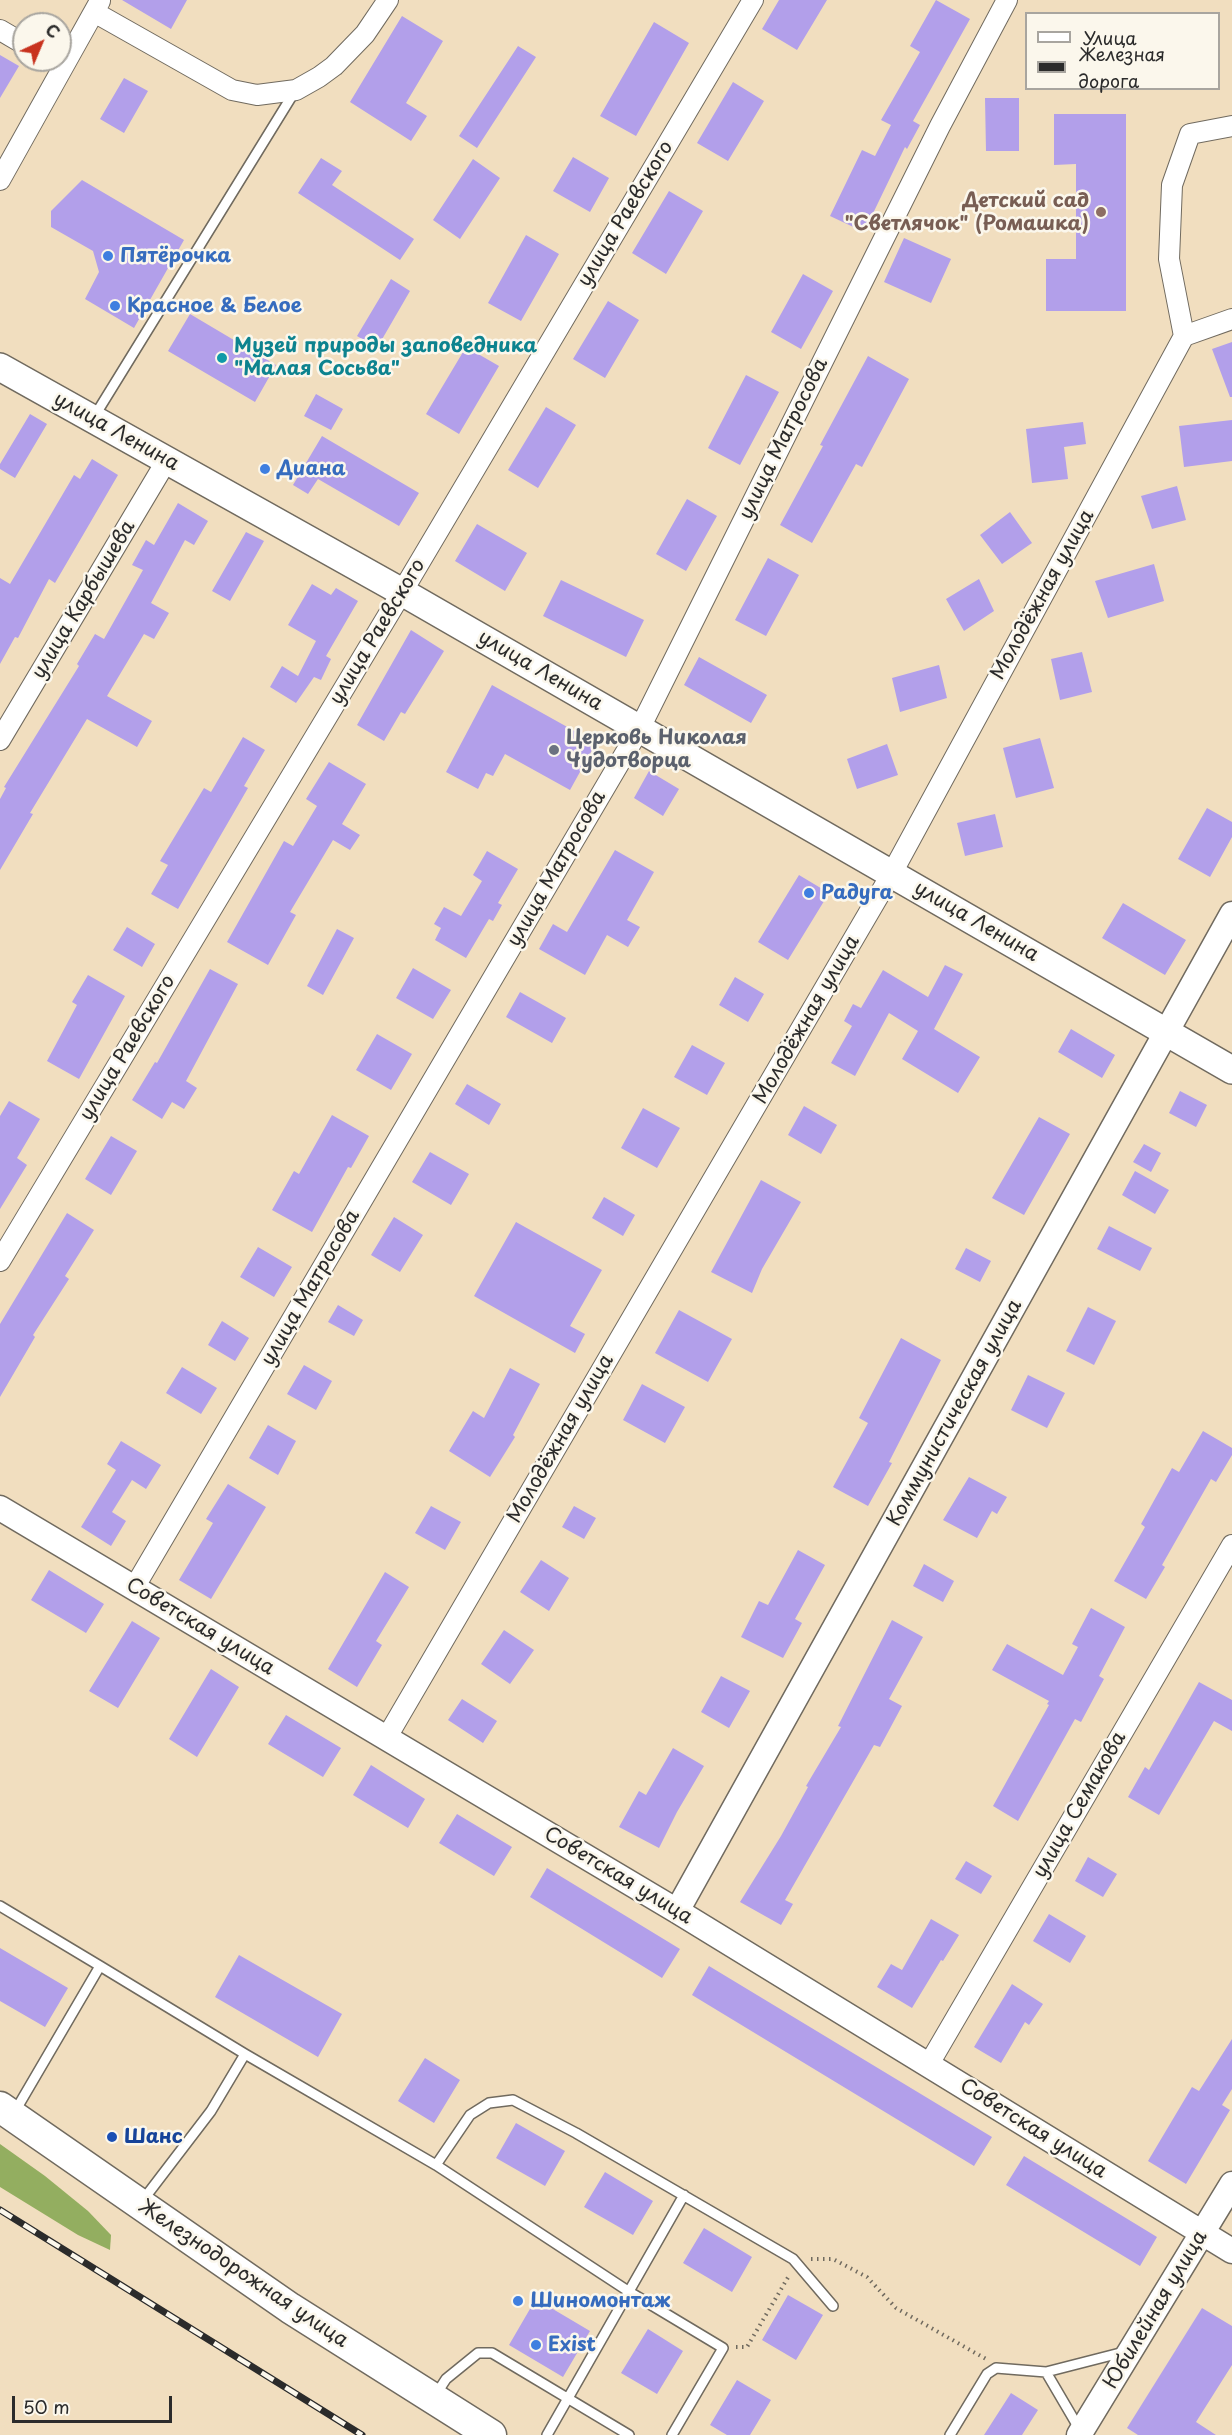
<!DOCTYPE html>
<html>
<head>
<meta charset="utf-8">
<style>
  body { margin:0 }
  #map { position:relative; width:1232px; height:2435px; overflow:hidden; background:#f1debf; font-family:"Playpen Sans",sans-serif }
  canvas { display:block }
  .legend { position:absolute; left:1025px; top:12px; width:195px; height:78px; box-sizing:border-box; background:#fbf7ec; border:2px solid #a8a59f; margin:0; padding:8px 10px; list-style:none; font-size:18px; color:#2b2b2b }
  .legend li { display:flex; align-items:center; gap:12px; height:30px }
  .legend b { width:30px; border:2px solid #a8a59f }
  .north { position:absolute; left:12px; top:12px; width:60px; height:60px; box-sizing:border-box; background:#fbf7ec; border:2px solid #a8a59f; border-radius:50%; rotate:44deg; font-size:16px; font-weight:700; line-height:24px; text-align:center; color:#2b2b2b }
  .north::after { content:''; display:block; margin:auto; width:21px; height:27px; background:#c8321e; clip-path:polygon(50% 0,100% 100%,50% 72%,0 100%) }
  .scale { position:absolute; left:12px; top:2396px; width:160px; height:27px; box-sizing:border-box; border:3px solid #2b2b2b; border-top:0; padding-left:8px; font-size:18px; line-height:21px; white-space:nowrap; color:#2b2b2b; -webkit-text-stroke:4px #fbf7ec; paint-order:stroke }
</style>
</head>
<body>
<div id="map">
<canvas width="1232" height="2435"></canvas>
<ul class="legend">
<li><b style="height:8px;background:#fff"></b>Улица</li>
<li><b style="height:8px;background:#2b2b2b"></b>Железная дорога</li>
</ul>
<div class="north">С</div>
<div class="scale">50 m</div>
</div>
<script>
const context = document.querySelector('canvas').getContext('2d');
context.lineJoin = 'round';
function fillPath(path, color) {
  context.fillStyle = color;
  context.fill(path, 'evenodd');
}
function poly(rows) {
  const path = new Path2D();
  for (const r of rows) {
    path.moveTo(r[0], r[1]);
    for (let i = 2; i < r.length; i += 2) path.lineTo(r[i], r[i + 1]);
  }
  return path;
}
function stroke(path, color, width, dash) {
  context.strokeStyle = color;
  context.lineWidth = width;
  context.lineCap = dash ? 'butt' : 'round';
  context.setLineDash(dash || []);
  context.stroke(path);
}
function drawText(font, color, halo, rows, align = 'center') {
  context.font = font + ' "Playpen Sans",sans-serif';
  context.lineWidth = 5;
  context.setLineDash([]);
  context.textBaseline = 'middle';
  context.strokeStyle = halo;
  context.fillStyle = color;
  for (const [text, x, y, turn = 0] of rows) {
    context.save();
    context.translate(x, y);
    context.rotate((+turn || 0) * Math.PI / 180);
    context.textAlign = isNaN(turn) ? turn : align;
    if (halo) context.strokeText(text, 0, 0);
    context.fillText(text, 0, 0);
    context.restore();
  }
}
fillPath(poly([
  [0,2144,45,2176,88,2211,111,2235,110,2250,78,2235,0,2187]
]), '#93ae60');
fillPath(poly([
  [122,0,187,0,171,29],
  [779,0,827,0,797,50,762,29],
  [936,0,970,19,913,121,920,125,907,149,905,147,864,232,830,216,862,150,875,156,891,125,881,120,920,52,910,46],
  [402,16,443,41,406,103,427,116,411,141,350,102],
  [654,22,689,43,636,136,600,116],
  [518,46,536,57,477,148,459,136],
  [0,55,19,66,0,98],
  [124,78,148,91,124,133,100,119],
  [733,82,764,101,728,161,697,143],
  [985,98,1019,98,1019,151,986,151],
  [1054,114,1126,114,1126,311,1046,311,1046,259,1076,259,1076,164,1054,165],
  [573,157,609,178,590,212,553,191],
  [321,158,342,171,332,185,414,239,400,260,298,193],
  [473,159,500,178,460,239,433,220],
  [82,180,184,240,134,328,85,299,99,272,93,251,51,227,51,211],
  [669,191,703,211,666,274,632,253],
  [526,235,559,254,521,321,488,303],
  [904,238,951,259,931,303,884,282],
  [803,274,833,291,801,349,771,332],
  [391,279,410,291,377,348,357,336],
  [608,301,639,320,605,378,573,359],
  [190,314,276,365,255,402,168,351],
  [1232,342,1232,397,1230,397,1212,349],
  [466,347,499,366,459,434,426,414],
  [868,356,909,379,862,467,856,464,812,543,780,525,823,446,820,445],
  [746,375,779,392,740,465,708,448],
  [316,394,343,409,331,430,304,416],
  [546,407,576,425,538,488,508,470],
  [30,414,47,424,15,478,0,469,0,464],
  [1232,420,1232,461,1184,467,1179,426],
  [1083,422,1086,444,1064,447,1068,479,1032,483,1026,429],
  [322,436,419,493,399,526,318,479,308,494,293,485],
  [92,459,118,475,55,583,49,579,18,638,15,637,0,664,0,578,10,584,74,475,80,479],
  [1177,486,1186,520,1152,529,1141,496],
  [687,499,717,516,686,571,656,554],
  [178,503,208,521,194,545,185,540,151,603,169,613,154,639,144,634,107,696,152,721,137,747,87,719,30,813,33,814,0,870,0,799,6,788,4,787,79,666,77,664,95,634,104,639,143,570,132,565,146,540,154,545],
  [1010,512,1032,543,1002,564,980,535],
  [477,524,527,553,505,591,455,561],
  [246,532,264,541,230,601,212,591],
  [768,558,799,575,766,636,735,620],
  [1154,564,1164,601,1108,618,1095,581],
  [979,579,994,611,964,631,946,599],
  [561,580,644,620,626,657,543,616],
  [312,584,331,595,336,588,358,601,326,656,331,659,321,680,314,677,296,703,270,687,282,666,298,676,316,641,288,625],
  [411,630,444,651,405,714,401,712,384,741,357,725],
  [1082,652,1092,692,1060,700,1051,659],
  [699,657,767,695,751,723,684,685],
  [939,665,947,698,900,712,892,678],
  [492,685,596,743,570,790,505,754,493,776,486,773,478,789,446,772],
  [243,737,265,750,244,786,248,788,178,909,151,894,168,865,160,861,204,788,211,792],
  [1040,738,1054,788,1016,798,1003,748],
  [887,744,898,775,857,789,847,759],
  [329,762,366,784,342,824,360,835,350,850,333,840,290,912,296,915,268,965,227,942,284,841,293,846,317,806,306,799],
  [649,771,679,789,663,816,634,798],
  [1207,808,1232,822,1232,837,1210,877,1178,859],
  [995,814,1003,847,965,856,957,823],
  [615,850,654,872,627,920,640,927,628,947,607,935,585,975,539,949,553,924,567,932],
  [487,851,518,869,498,903,502,905,493,921,489,919,466,958,435,940,441,928,434,924,444,907,461,916,482,881,473,875],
  [799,875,829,893,788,960,758,942],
  [1123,903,1186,940,1165,975,1102,938],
  [127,927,155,944,142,967,113,950],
  [337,929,354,938,323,995,307,986],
  [945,965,963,974,934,1029,980,1057,958,1093,902,1059,918,1031,889,1013,855,1076,831,1063,852,1026,844,1021,853,1004,861,1008,883,970,928,997],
  [413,968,451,990,433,1019,396,998],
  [210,969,238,984,186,1081,197,1088,184,1109,172,1102,162,1119,132,1100,155,1062,157,1063],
  [88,975,125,996,79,1079,47,1061,77,1005,72,1002],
  [735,977,764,994,748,1022,719,1005],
  [520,992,566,1018,552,1043,506,1017],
  [1071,1029,1115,1055,1102,1078,1058,1052],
  [377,1034,412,1054,391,1090,356,1070],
  [692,1045,725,1063,707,1095,674,1077],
  [467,1084,501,1104,489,1125,455,1104],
  [1180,1091,1207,1105,1196,1127,1169,1113],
  [9,1101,40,1119,17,1158,27,1165,0,1209,0,1116],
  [804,1106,837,1125,821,1154,788,1135],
  [643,1108,680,1128,657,1168,621,1148],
  [332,1115,369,1136,351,1168,348,1167,312,1232,272,1210,294,1171,299,1174],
  [1039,1117,1070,1134,1024,1215,992,1198],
  [111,1136,137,1151,111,1195,85,1179],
  [1144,1144,1161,1153,1151,1172,1133,1162],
  [430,1152,469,1174,451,1205,412,1182],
  [1135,1171,1169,1190,1155,1214,1122,1195],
  [761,1180,801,1202,762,1269,752,1293,711,1272],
  [604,1197,635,1215,623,1236,592,1218],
  [67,1213,94,1230,65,1276,69,1279,33,1335,35,1337,0,1397,0,1324],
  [394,1217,423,1235,400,1272,371,1255],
  [516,1222,602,1270,570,1326,585,1334,575,1353,474,1296],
  [1109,1226,1152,1248,1140,1271,1097,1249],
  [258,1247,292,1267,274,1297,240,1277],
  [966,1248,991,1261,980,1282,955,1269],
  [338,1305,363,1320,354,1336,328,1322],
  [1088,1307,1116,1321,1094,1365,1066,1351],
  [679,1310,732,1339,708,1382,655,1353],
  [222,1321,249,1338,235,1361,208,1345],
  [901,1338,941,1360,889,1462,892,1463,868,1506,833,1487,868,1423,859,1418],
  [304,1365,332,1381,316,1410,287,1394],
  [182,1367,217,1388,201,1414,166,1393],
  [510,1368,540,1384,513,1435,515,1437,490,1477,449,1451,473,1411,484,1418],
  [1028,1375,1065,1393,1047,1428,1011,1410],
  [642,1384,685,1407,665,1443,623,1420],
  [268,1425,296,1441,278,1475,249,1458],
  [1203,1431,1232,1448,1232,1455,1216,1482,1211,1479,1162,1565,1165,1567,1146,1599,1114,1581,1145,1527,1141,1524,1172,1468,1179,1472],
  [121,1441,161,1465,146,1489,132,1480,112,1512,126,1521,111,1546,81,1527,116,1470,107,1464],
  [969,1477,1007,1497,997,1514,992,1511,977,1538,943,1520],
  [228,1484,266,1507,211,1599,179,1580,213,1523,206,1519],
  [431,1506,461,1522,445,1550,415,1533],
  [574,1506,596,1518,584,1539,562,1527],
  [798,1550,825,1565,795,1619,802,1623,783,1658,741,1637,759,1601,768,1605],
  [541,1560,569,1578,549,1611,520,1592],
  [924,1564,954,1581,943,1602,913,1586],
  [49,1570,104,1604,86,1633,31,1600],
  [385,1572,409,1587,376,1641,382,1645,357,1687,328,1669],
  [1091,1608,1125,1627,1099,1676,1104,1679,1081,1722,1075,1719,1018,1821,993,1806,1049,1705,1047,1704,1049,1701,992,1670,1007,1644,1063,1675,1078,1647,1072,1644],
  [892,1620,923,1637,889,1699,902,1706,880,1747,874,1745,785,1900,793,1904,781,1925,740,1902,781,1836,808,1787,806,1786,841,1727,838,1726],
  [132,1621,160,1638,118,1708,89,1691],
  [504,1630,534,1650,510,1684,481,1664],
  [211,1669,239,1687,197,1757,169,1739],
  [721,1676,750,1691,729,1728,701,1712],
  [1199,1682,1232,1700,1232,1731,1214,1721,1159,1815,1128,1797,1145,1767,1149,1770],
  [462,1699,497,1721,483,1743,448,1720],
  [286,1715,341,1748,323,1777,268,1744],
  [673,1748,704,1766,677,1812,659,1848,619,1827,639,1791,646,1795],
  [371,1765,425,1799,408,1828,353,1795],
  [457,1814,512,1847,494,1876,439,1843],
  [1088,1857,1117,1874,1103,1897,1075,1881],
  [966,1861,992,1876,981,1894,955,1879],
  [547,1868,680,1949,662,1978,530,1897],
  [1049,1914,1086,1936,1070,1963,1033,1941],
  [931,1919,959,1935,943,1961,941,1960,912,2008,877,1987,891,1964,902,1970],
  [0,1948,68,1988,45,2027,0,2001],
  [239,1955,342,2014,318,2057,215,1997],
  [709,1966,992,2137,974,2166,692,1995],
  [1012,1984,1043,2004,1029,2025,1025,2022,1001,2063,974,2047],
  [1232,2039,1232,2089,1222,2105,1230,2110,1186,2184,1148,2161,1192,2087,1199,2091],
  [425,2058,460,2080,434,2123,398,2101],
  [516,2123,565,2151,545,2186,496,2158],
  [1024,2156,1157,2237,1140,2266,1006,2185],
  [605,2172,653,2201,633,2235,584,2207],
  [704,2228,752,2257,732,2292,683,2263],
  [788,2295,823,2315,796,2360,762,2340],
  [534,2302,541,2302,590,2331,563,2377,509,2345],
  [1202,2308,1232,2326,1232,2365,1196,2422,1216,2435,1138,2435,1127,2428],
  [648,2329,683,2351,657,2394,621,2373],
  [737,2380,771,2400,750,2435,727,2435,710,2425],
  [1011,2393,1038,2410,1022,2435,984,2435]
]), '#b29fea');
const service = poly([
  [94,417,295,91],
  [0,1906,100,1966,14,2113],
  [100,1966,245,2054,436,2165],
  [143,2200,211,2111,245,2054],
  [1046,2372,1080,2430],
  [435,2396,446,2379,478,2353,492,2353,629,2435],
  [547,2435,684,2195],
  [672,2435,723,2348,628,2291,436,2165,470,2115,489,2103,513,2100,576,2133,793,2259,833,2306],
  [950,2435,987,2374,996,2368,1046,2372,1124,2352]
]);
const minor = poly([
  [94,12,232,90,257,95,296,90,319,77,334,66,365,34,388,0],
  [0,30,24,44],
  [0,180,100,1],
  [1184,336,1169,259,1172,185,1190,134,1232,126],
  [0,740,167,460],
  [0,1261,402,592,753,0],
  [134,1588,640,728,940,126,1007,0],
  [387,1737,892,873,1184,336,1232,319],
  [929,2064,1232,1545]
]);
const tertiary = poly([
  [0,1508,677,1911,1232,2251],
  [677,1911,1232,914],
  [1079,2435,1232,2184]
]);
const secondary = poly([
  [0,367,402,592,1232,1070]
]);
const primary = poly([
  [0,2107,290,2308,491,2435]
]);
stroke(service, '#706a5f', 12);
stroke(minor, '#706a5f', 22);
stroke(tertiary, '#706a5f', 27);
stroke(secondary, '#706a5f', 30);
stroke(primary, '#706a5f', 33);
stroke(poly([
  [811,2259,833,2259,867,2277,896,2308,986,2359],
  [736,2347,747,2347,790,2274]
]), '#706a5f', 4, [1.5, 4.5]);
stroke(service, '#fff', 9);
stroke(minor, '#fff', 20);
stroke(tertiary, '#fff', 24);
stroke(secondary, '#fff', 27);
stroke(primary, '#fff', 30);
const rail = poly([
  [0,2210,362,2435]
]);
stroke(rail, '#2b2b2b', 7);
stroke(rail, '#fbf7ec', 4.5, [14]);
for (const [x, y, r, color] of [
  [1101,212,6,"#8d6e63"],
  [108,256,6,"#3f7fe0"],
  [115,306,6,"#3f7fe0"],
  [222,358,6,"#0f9aa8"],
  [265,469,6,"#3f7fe0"],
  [554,750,6,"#6b7280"],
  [809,893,6,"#3f7fe0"],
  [112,2137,6,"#1a4fb4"],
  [518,2301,6,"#3f7fe0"],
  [536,2345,6,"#3f7fe0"]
]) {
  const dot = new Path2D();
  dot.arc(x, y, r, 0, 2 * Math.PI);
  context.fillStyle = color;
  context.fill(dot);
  stroke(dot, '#fbf7ec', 2);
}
drawText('bold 20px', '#785e54', '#fbf7ec', [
  ["Детский сад",1089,201],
  ["\"Светлячок\" (Ромашка)",1089,224]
], 'right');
drawText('20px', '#2b2b2b', '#fbf7ec', [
  ["улица Раевского",626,214,-59],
  ["улица Ленина",116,432,29],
  ["улица Матросова",784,439,-64],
  ["Молодёжная улица",1043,595,-61],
  ["улица Карбышева",84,600,-59],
  ["улица Раевского",378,632,-59],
  ["улица Ленина",540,671,30],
  ["улица Матросова",557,869,-60],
  ["улица Ленина",976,922,30],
  ["Молодёжная улица",807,1020,-60],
  ["улица Раевского",128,1048,-59],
  ["улица Матросова",311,1288,-60],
  ["Коммунистическая улица",955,1413,-61],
  ["Молодёжная улица",561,1439,-60],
  ["Советская улица",200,1627,31],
  ["улица Семакова",1080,1805,-60],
  ["Советская улица",618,1876,31],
  ["Советская улица",1033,2129,32],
  ["Железнодорожная улица",243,2274,34],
  ["Юбилейная улица",1156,2310,-59]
]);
drawText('bold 20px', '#366cbe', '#fbf7ec', [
  ["Пятёрочка",120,256],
  ["Красное & Белое",127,306],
  ["Диана",277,469],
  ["Радуга",821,893],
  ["Шиномонтаж",530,2301],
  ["Exist",548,2345]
], 'left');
drawText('bold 20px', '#0d838f', '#fbf7ec', [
  ["Музей природы заповедника",234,346],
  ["\"Малая Сосьва\"",234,369]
], 'left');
drawText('bold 20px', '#5b616d', '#fbf7ec', [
  ["Церковь Николая",566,738],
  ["Чудотворца",566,761]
], 'left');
drawText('bold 20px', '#164399', '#fbf7ec', [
  ["Шанс",124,2137]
], 'left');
</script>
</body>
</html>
